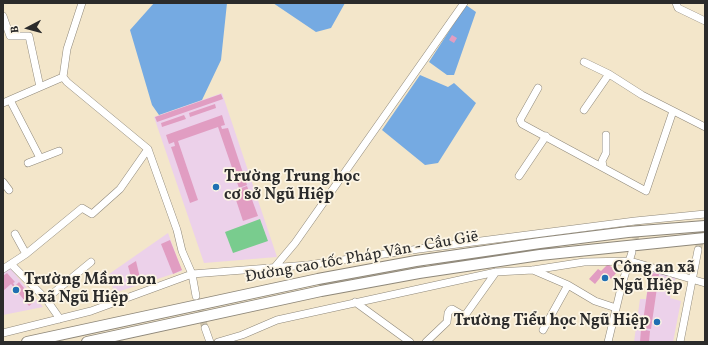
<!DOCTYPE html>
<html>
<head>
<meta charset="utf-8">
<style>
  body { margin:0 }
  #map { position:relative; width:708px; height:345px; overflow:hidden; background:#f3e6ca; font-family:Vollkorn,serif }
  canvas { display:block }
  .frame { position:absolute; inset:0; border:4px solid #2b2b2b; pointer-events:none }
  .north { position:absolute; left:8px; top:8px; width:40px; height:40px; -webkit-text-stroke:3px #fcf5e5; paint-order:stroke; rotate:264deg; font-size:11px; font-weight:700; line-height:16px; text-align:center; color:#2b2b2b }
  .north::after { content:''; display:block; margin:auto; width:14px; height:18px; background:#2b2b2b; clip-path:polygon(50% 0,100% 100%,50% 72%,0 100%) }
</style>
</head>
<body>
<div id="map">
<canvas width="708" height="345"></canvas>
<div class="frame"></div>
<div class="north">B</div>
</div>
<script>
const context = document.querySelector('canvas').getContext('2d');
context.lineJoin = 'round';
function fillPath(path, color) {
  context.fillStyle = color;
  context.fill(path, 'evenodd');
}
function poly(rows) {
  const path = new Path2D();
  for (const r of rows) {
    path.moveTo(r[0], r[1]);
    for (let i = 2; i < r.length; i += 2) path.lineTo(r[i], r[i + 1]);
  }
  return path;
}
function stroke(path, color, width, dash) {
  context.strokeStyle = color;
  context.lineWidth = width;
  context.lineCap = dash ? 'butt' : 'round';
  context.setLineDash(dash || []);
  context.stroke(path);
}
function drawText(font, color, halo, rows, align = 'center') {
  context.font = font + ' Vollkorn,serif';
  context.lineWidth = 3.5;
  context.setLineDash([]);
  context.textBaseline = 'middle';
  context.strokeStyle = halo;
  context.fillStyle = color;
  for (const [text, x, y, turn = 0] of rows) {
    context.save();
    context.translate(x, y);
    context.rotate((+turn || 0) * Math.PI / 180);
    context.textAlign = isNaN(turn) ? turn : align;
    if (halo) context.strokeText(text, 0, 0);
    context.fillText(text, 0, 0);
    context.restore();
  }
}
fillPath(poly([
  [222,93,277,257,204,263,154,117],
  [168,233,182,271,114,293,109,274],
  [10,268,43,307,3,315,3,273],
  [650,271,676,277,670,298,681,301,673,342,634,342,640,299,646,299]
]), '#ecd1ea');
fillPath(poly([
  [260,219,268,241,233,253,225,232]
]), '#79cc8e');
fillPath(poly([
  [154,3,227,3,221,60,202,100,159,115,152,105,130,30],
  [273,3,345,3,331,28,316,32],
  [466,5,476,12,454,75,447,75,429,62],
  [420,75,448,87,454,83,476,103,438,163,425,165,382,130]
]), '#75aae2');
fillPath(poly([
  [452,35,457,38,454,43,449,40],
  [221,94,223,99,157,122,155,117],
  [215,104,216,108,190,117,189,113],
  [184,115,186,119,162,127,161,123],
  [222,115,225,125,221,126,222,129,228,128,247,185,239,188,218,127,178,141,198,200,190,203,171,147,175,146,174,142,169,144,166,135],
  [247,186,258,216,243,221,233,191],
  [170,240,182,270,173,274,161,244],
  [136,261,141,282,133,284,128,266],
  [608,264,617,272,611,279,604,273,595,284,589,279,598,269,601,271],
  [7,273,15,282,13,283,15,286,19,282,35,301,29,306,11,284,3,291,3,276],
  [650,273,659,274,651,329,642,328],
  [641,329,650,331,649,342,640,342]
]), '#e19dc2');
stroke(poly([
  [633,249,638,224],
  [698,250,705,223],
  [197,301,205,328]
]), '#cbc1aa', 7, [7, 3.5]);
const minor = poly([
  [82,3,67,49,63,77,67,82,148,149,177,230,182,251,192,274,196,296],
  [676,3,678,8,705,21],
  [3,16,10,36,29,36,40,87],
  [584,62,609,74,642,95,705,127],
  [538,88,520,120,522,124,646,191,673,111],
  [10,100,40,158],
  [3,103,63,77],
  [584,110,609,74],
  [28,163,59,151],
  [603,166,602,161,606,153,606,135],
  [519,176,546,136],
  [3,182,9,190],
  [15,234,26,254],
  [11,264,46,299,60,319],
  [274,268,295,243,464,3],
  [3,269,26,254,82,208,92,214,120,189,148,149],
  [533,270,568,285,595,301,616,308],
  [46,299,91,262],
  [355,302,410,342],
  [205,328,210,342],
  [543,330,568,285],
  [3,333,91,311,192,274,308,265,419,249,635,221,705,214],
  [218,342,242,335,277,320,496,272,533,270,584,262,630,261,705,283],
  [426,342,447,322,448,313,450,310,452,309,464,316,466,314,496,272],
  [608,342,622,284,632,252],
  [680,342,698,250]
]);
const highway = poly([
  [27,342,318,279,416,261,540,243,628,232,705,226],
  [87,342,321,291,419,273,540,255,705,238]
]);
stroke(minor, '#8f887a', 8);
stroke(highway, '#8f887a', 12);
stroke(minor, '#fff', 7);
stroke(highway, '#fff', 10);
for (const [x, y, r, color] of [
  [216,187,4,"#1f6fb2"],
  [605,278,4,"#1f6fb2"],
  [16,290,4,"#1f6fb2"],
  [657,322,4,"#1f6fb2"]
]) {
  const dot = new Path2D();
  dot.arc(x, y, r, 0, 2 * Math.PI);
  context.fillStyle = color;
  context.fill(dot);
  stroke(dot, '#fcf5e5', 1.5);
}
drawText('bold 16px', '#2b2b2b', '#fcf5e5', [
  ["Trường Trung học",224,178],
  ["cơ sở Ngũ Hiệp",224,196],
  ["Công an xã",613,269],
  ["Ngũ Hiệp",613,287],
  ["Trường Mầm non",24,281],
  ["B xã Ngũ Hiệp",24,299],
  ["Trường Tiểu học Ngũ Hiệp",649,322,"right"]
], 'left');
drawText('16px', '#2b2b2b', '#fcf5e5', [
  ["Đường cao tốc Pháp Vân - Cầu Giẽ",362,258,-10]
]);
</script>
</body>
</html>
